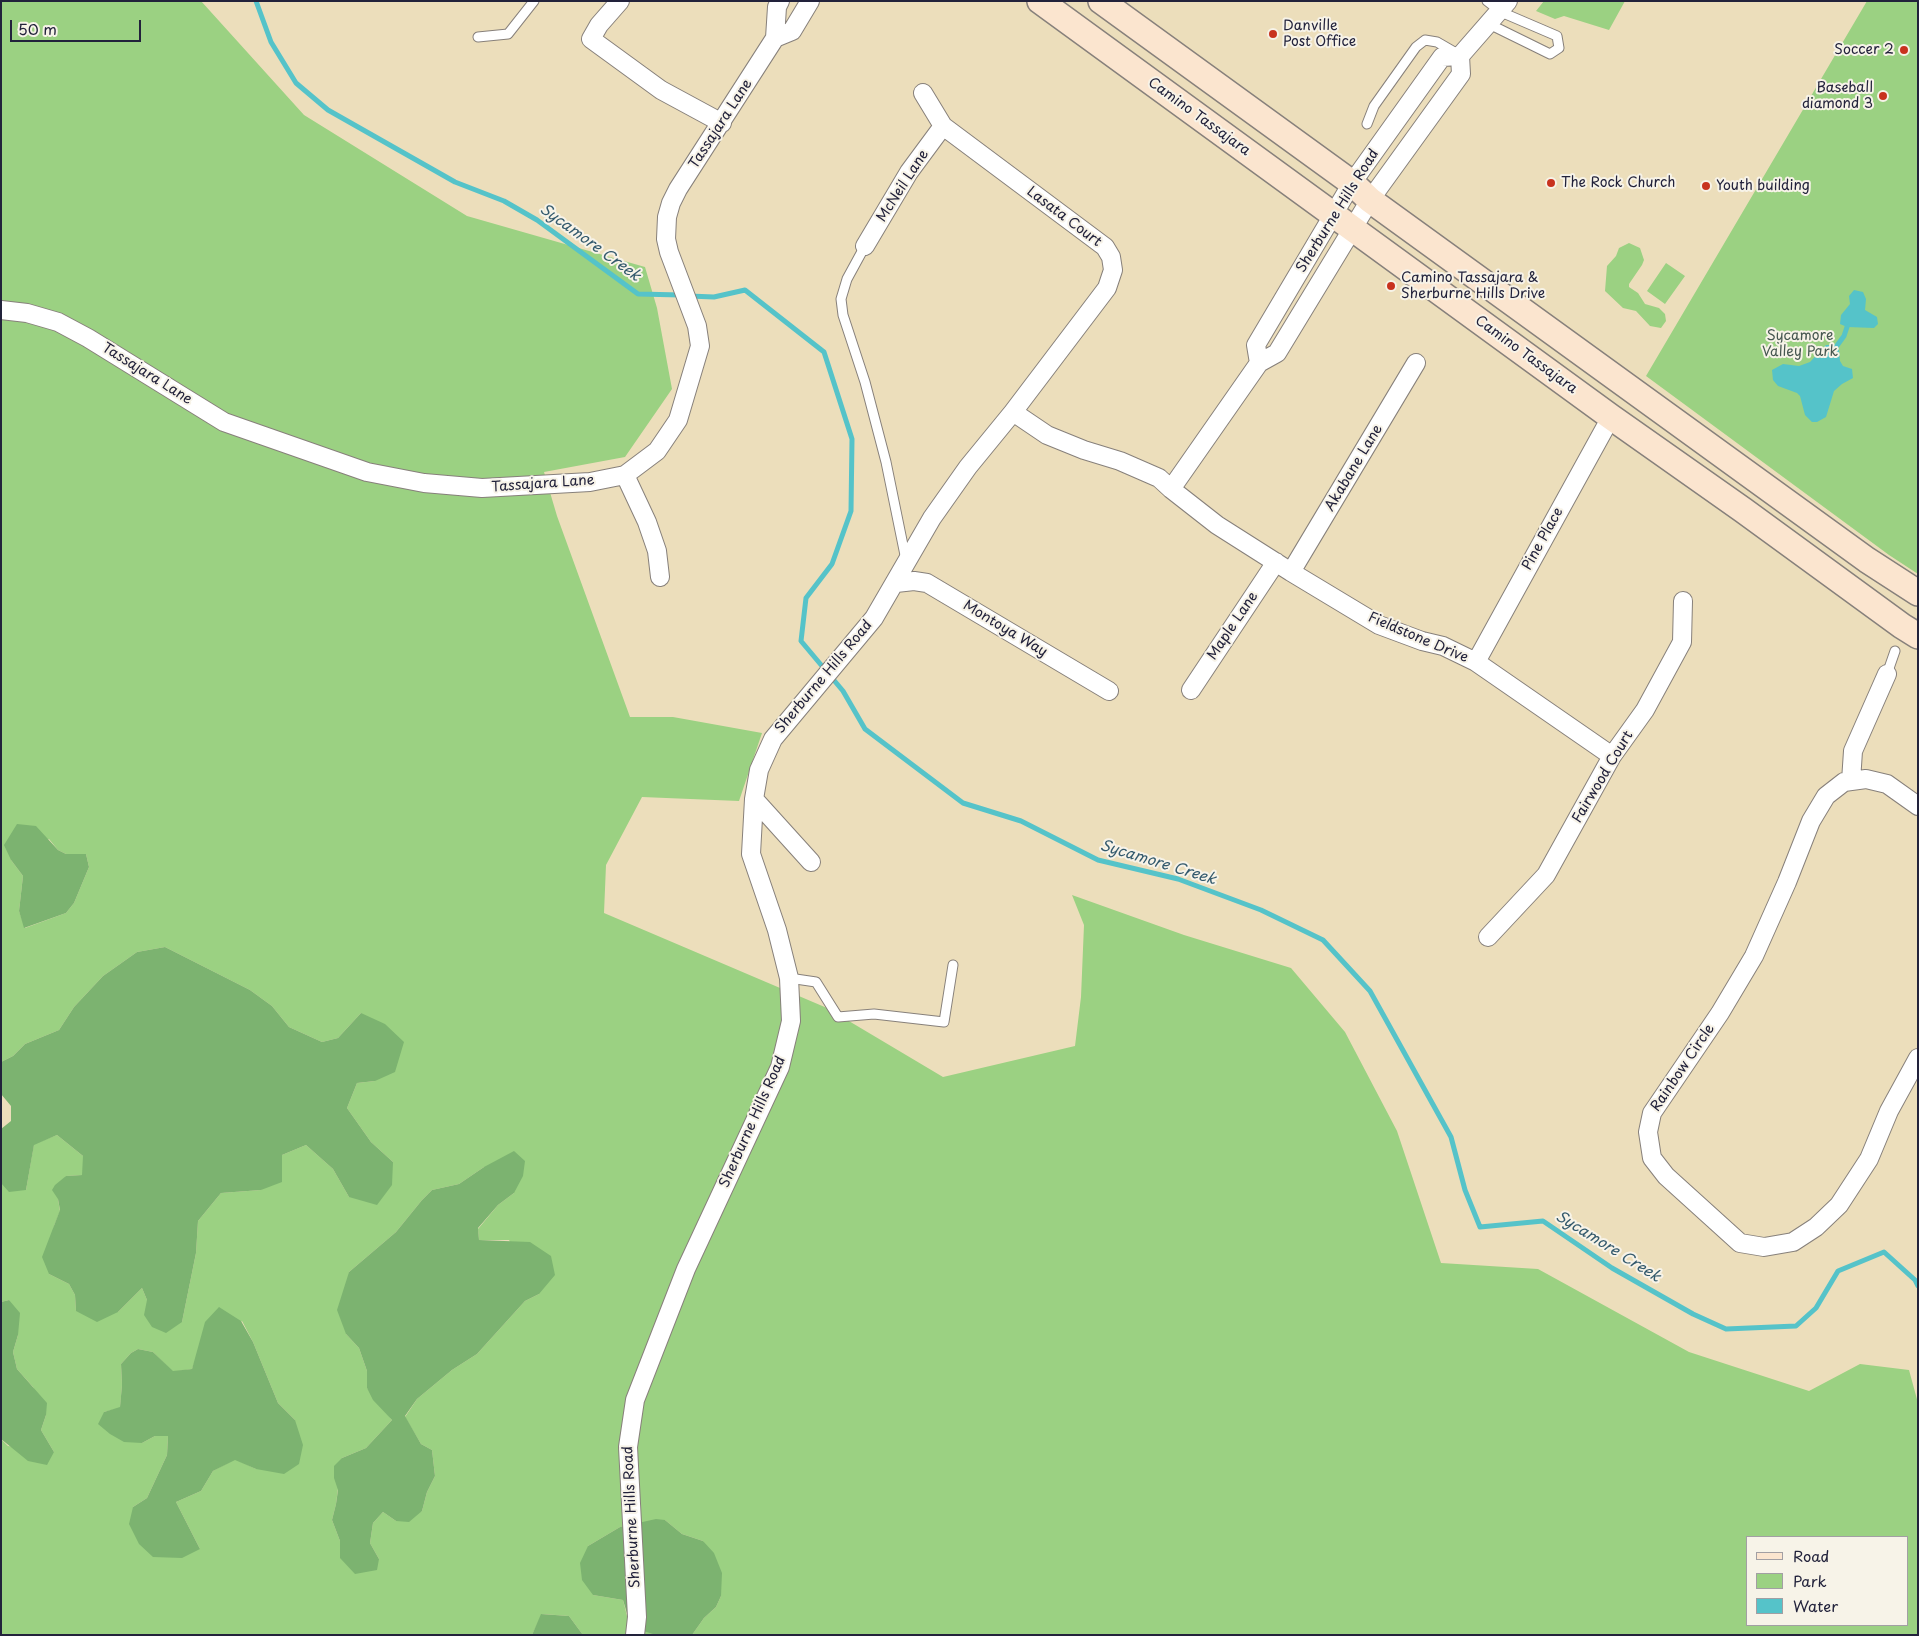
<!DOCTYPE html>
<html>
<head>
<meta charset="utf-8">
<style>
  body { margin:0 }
  #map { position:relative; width:1919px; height:1636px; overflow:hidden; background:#ecdebb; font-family:"Playpen Sans",sans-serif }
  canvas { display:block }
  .frame { position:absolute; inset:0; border:2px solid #22223b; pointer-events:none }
  .legend { position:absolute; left:1746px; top:1536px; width:162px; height:90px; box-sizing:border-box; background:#f7f3e8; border:1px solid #a29fa3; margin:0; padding:6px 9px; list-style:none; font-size:15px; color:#22223b }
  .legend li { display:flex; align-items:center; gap:10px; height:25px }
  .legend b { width:25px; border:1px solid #a29fa3 }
  .scale { position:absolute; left:10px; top:20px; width:131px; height:22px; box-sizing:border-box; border:2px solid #22223b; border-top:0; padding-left:6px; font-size:15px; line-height:18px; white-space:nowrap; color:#22223b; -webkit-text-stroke:4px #f7f3e8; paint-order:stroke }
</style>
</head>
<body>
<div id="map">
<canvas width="1919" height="1636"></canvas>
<div class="frame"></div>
<ul class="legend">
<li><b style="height:6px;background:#fbe5cf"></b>Road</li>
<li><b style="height:14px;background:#9bd182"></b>Park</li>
<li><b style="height:14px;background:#55c3c9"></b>Water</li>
</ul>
<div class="scale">50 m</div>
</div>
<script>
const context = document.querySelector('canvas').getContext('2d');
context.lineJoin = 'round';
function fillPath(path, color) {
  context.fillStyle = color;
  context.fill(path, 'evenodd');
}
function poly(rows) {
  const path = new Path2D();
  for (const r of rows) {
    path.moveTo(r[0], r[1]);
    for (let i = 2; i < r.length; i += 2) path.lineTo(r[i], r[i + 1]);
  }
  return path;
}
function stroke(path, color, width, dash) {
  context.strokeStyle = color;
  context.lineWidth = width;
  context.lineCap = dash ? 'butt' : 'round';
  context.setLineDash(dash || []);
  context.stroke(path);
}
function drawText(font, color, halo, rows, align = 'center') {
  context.font = font + ' "Playpen Sans",sans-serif';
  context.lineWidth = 4;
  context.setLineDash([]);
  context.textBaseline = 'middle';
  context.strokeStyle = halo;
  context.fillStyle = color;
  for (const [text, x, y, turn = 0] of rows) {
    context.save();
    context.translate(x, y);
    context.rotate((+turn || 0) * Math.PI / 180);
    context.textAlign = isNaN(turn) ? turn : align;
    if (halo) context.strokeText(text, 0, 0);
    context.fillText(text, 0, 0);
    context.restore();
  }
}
fillPath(poly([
  [1,1,201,1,304,115,467,216,645,267,657,308,672,389,625,457,544,472,557,516,630,717,673,717,762,733,739,801,642,797,606,865,604,913,827,1008,943,1077,1075,1046,1081,997,1084,925,1072,895,1184,935,1291,968,1345,1032,1397,1131,1441,1263,1538,1269,1689,1352,1809,1391,1860,1364,1909,1370,1918,1403,1918,1635,692,1635,704,1618,716,1607,721,1596,703,1541,682,1534,665,1520,620,1527,588,1546,593,1595,623,1600,628,1620,656,1635,583,1635,569,1616,542,1614,532,1635,1,1635,1,1439,8,1446,54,1452,41,1430,46,1415,33,1387,17,1369,13,1352,18,1335,9,1300,1,1302,1,1183,26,1190,34,1144,57,1135,83,1156,83,1175,66,1176,58,1199,60,1211,54,1226,49,1274,69,1284,75,1295,76,1311,118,1312,142,1288,147,1300,182,1322,196,1253,198,1221,221,1193,261,1190,282,1155,306,1145,333,1169,349,1197,393,1162,371,1142,347,1108,357,1083,375,1081,361,1013,338,1038,322,1042,289,1027,272,1006,250,990,165,947,137,952,103,976,74,1007,59,1030,25,1044,13,1056,1,1062],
  [49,839,58,850,66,854,86,854,89,867,74,903,66,913,25,928,19,911,23,876,11,860],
  [484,1167,514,1193,498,1205,478,1229,479,1240,509,1240,539,1294,525,1301,477,1354,452,1370,417,1399,405,1417,421,1444,432,1450,435,1476,427,1492,422,1511,396,1521,383,1512,373,1523,370,1543,379,1559,340,1558,340,1541,332,1520,336,1504,342,1458,366,1448,392,1420,367,1388,367,1371,359,1348,346,1334,349,1272,396,1232,422,1200,432,1190,459,1184],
  [242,1321,253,1342,278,1403,295,1420,256,1469,235,1459,213,1471,201,1491,176,1502,200,1549,133,1507,147,1498,167,1455,168,1436,155,1436,142,1443,104,1412,120,1408,122,1385,121,1364,131,1353,138,1349,153,1352,173,1372,192,1369,198,1353],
  [1748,1537,1908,1537,1908,1625,1748,1625],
  [1544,1,1625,1,1609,30,1564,16,1555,19,1536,11],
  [1867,1,1918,1,1918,574,1889,555,1646,376],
  [1629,243,1640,248,1644,260,1642,265,1629,284,1629,287,1638,293,1645,304,1659,308,1665,314,1666,321,1661,328,1650,326,1636,311,1623,308,1605,291,1607,266,1616,256,1619,248],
  [1666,263,1685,276,1665,304,1647,291]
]), '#9bd182');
fillPath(poly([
  [17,824,36,826,58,850,66,854,86,854,89,867,74,903,66,913,24,928,19,911,23,876,11,860,4,845],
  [165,947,250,990,272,1006,289,1027,322,1042,338,1038,361,1013,385,1024,404,1042,395,1072,375,1081,357,1083,347,1108,371,1142,393,1162,392,1185,377,1205,349,1197,333,1169,306,1145,282,1155,282,1182,261,1190,221,1193,198,1221,196,1253,182,1322,166,1333,152,1327,144,1315,147,1300,142,1288,118,1312,97,1322,76,1311,75,1295,69,1284,49,1274,42,1257,60,1210,58,1199,52,1190,55,1185,66,1176,82,1175,83,1156,57,1135,34,1145,26,1190,9,1192,1,1183,1,1129,11,1121,11,1106,1,1094,1,1062,13,1056,25,1044,59,1030,74,1007,103,976,137,952],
  [514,1151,525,1161,523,1176,514,1193,498,1205,478,1228,479,1240,530,1242,551,1256,555,1275,539,1294,525,1301,477,1354,452,1370,417,1399,405,1416,421,1444,432,1450,435,1476,427,1492,422,1511,409,1522,396,1521,383,1512,373,1523,370,1543,379,1559,377,1570,355,1574,340,1558,340,1541,332,1520,336,1504,338,1490,334,1478,334,1466,342,1458,366,1448,392,1420,373,1400,367,1388,367,1371,359,1348,346,1334,337,1310,349,1272,396,1232,422,1200,432,1190,459,1184,484,1167],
  [9,1300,20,1313,18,1335,13,1352,17,1369,47,1403,46,1415,41,1430,54,1452,47,1465,28,1461,1,1439,1,1302],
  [219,1307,241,1321,253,1342,278,1403,295,1420,303,1445,299,1464,284,1474,256,1469,235,1460,213,1471,201,1491,176,1502,200,1549,182,1558,153,1557,139,1544,129,1524,133,1507,147,1498,167,1455,168,1436,155,1436,142,1443,124,1442,110,1434,98,1424,104,1412,120,1407,122,1385,121,1364,131,1353,138,1349,153,1352,173,1371,192,1369,205,1322],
  [656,1519,665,1520,682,1534,703,1541,714,1553,722,1573,721,1596,716,1607,704,1618,692,1635,656,1635,631,1627,623,1600,593,1595,582,1580,580,1563,588,1546,620,1527],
  [541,1614,569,1616,583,1635,532,1635]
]), '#7cb370');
fillPath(poly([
  [1854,290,1863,292,1866,299,1865,310,1877,317,1878,324,1874,328,1847,327,1840,324,1841,315,1850,304,1849,296],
  [1826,345,1833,345,1839,350,1840,361,1843,366,1852,369,1853,378,1842,384,1834,391,1826,417,1817,422,1812,422,1805,415,1800,396,1797,393,1778,386,1773,380,1772,370,1783,364,1799,366,1810,362]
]), '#55c3c9');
stroke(poly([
  [256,1,271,42,296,83,328,110,455,182,504,201,537,220,638,294,681,295],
  [689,296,714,297,745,290,824,352,852,439,851,511,832,564,806,598,801,641,843,691,865,729,963,803,1021,821,1098,860,1178,879,1261,910,1323,940,1370,991,1451,1137,1465,1190,1480,1227,1543,1221,1612,1268,1693,1314,1726,1329,1796,1326,1816,1308,1838,1271,1884,1252,1915,1280,1918,1286],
  [1836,347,1844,336,1847,327]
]), '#55c3c9', 5);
const lane = poly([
  [1487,1,1501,12,1557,36,1559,48,1550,54,1489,24],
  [478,37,508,34,534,1],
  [1367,124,1374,106,1416,47,1425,40,1437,42,1456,53],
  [865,246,847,279,841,299,843,315,865,382,886,462,906,560],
  [1887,674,1895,651],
  [789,978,816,982,838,1017,874,1014,944,1022,953,965]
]);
const street = poly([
  [620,1,599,25,591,39,661,90,722,123],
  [775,38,792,31,810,1],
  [865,246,909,172,943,126],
  [1,310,27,313,58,322,88,338,224,422,367,472,424,483,482,488,590,482,625,475,657,451,678,420,700,346,697,326,669,252,666,239,667,217,671,203,678,189,775,38,777,7,780,1],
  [1259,363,1256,345,1352,183,1442,57,1460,56,1508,1],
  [1013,412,1047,435,1084,450,1120,461,1159,478,1171,489,1259,363,1277,353,1370,200,1461,74,1460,56],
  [625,475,647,522,657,551,660,577],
  [1171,489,1217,525,1291,572,1379,625,1422,641,1443,646,1476,662,1612,756],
  [1291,572,1416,363],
  [896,583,914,581,927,583,1109,691],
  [1476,662,1611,417],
  [1191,690,1276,562],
  [1851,781,1853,751,1887,674],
  [754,799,811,862],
  [1918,806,1887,784,1866,779,1844,782,1826,796,1811,821,1787,882,1754,956,1720,1013,1652,1113,1648,1132,1652,1158,1666,1176,1740,1243,1764,1247,1793,1242,1816,1227,1839,1205,1869,1159,1889,1111,1918,1058],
  [1488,937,1546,875,1612,756,1645,710,1682,642,1683,601],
  [635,1635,637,1617,628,1447,635,1400,686,1269,780,1067,791,1021,789,978,777,930,751,854,754,799,759,770,773,739,874,618,932,518,968,467,1013,412,1107,288,1113,270,1111,257,1105,247,943,126,923,93]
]);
const secondary = poly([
  [1040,1,1611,417,1743,510,1902,626,1918,636],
  [1101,1,1352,183,1370,200,1867,560,1918,593]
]);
stroke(lane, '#87807b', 11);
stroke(street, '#87807b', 20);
stroke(secondary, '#87807b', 28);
stroke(lane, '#fff', 9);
stroke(street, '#fff', 18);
stroke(secondary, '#fbe5cf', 25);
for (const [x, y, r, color] of [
  [1273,34,5,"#c8321e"],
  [1904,50,5,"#c8321e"],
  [1883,96,5,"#c8321e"],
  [1551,183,5,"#c8321e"],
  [1706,186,5,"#c8321e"],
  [1391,286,5,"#c8321e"]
]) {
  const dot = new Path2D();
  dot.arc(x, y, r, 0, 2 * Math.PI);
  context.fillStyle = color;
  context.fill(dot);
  stroke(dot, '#f7f3e8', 2);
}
drawText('14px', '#22223b', '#f7f3e8', [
  ["Danville",1283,26],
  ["Post Office",1283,42],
  ["Soccer 2",1894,50,"right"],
  ["Baseball",1873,88,"right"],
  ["diamond 3",1873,104,"right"],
  ["The Rock Church",1561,183],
  ["Youth building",1716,186],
  ["Camino Tassajara &",1401,278],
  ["Sherburne Hills Drive",1401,294]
], 'left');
drawText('14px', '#22223b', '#f7f3e8', [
  ["Camino Tassajara",1199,117,36],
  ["Tassajara Lane",721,124,-57],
  ["McNeil Lane",903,186,-57],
  ["Sherburne Hills Road",1338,211,-58],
  ["Lasata Court",1064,217,37],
  ["Camino Tassajara",1526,355,36],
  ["Tassajara Lane",147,374,32],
  ["Akabane Lane",1354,468,-59],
  ["Tassajara Lane",543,484,-4],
  ["Pine Place",1543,539,-61],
  ["Maple Lane",1233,626,-56],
  ["Montoya Way",1005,629,31],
  ["Fieldstone Drive",1418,638,23],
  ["Sherburne Hills Road",824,677,-50],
  ["Fairwood Court",1603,777,-59],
  ["Rainbow Circle",1683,1068,-56],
  ["Sherburne Hills Road",753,1122,-66],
  ["Sherburne Hills Road",632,1517,-93]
]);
drawText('14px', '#465750', '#f7f3e8', [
  ["Sycamore",1800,336],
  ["Valley Park",1800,352]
]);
drawText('italic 15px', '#345a6d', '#f7f3e8', [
  ["Sycamore Creek",590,243,36],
  ["Sycamore Creek",1158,863,17],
  ["Sycamore Creek",1608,1247,32]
]);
</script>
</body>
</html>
